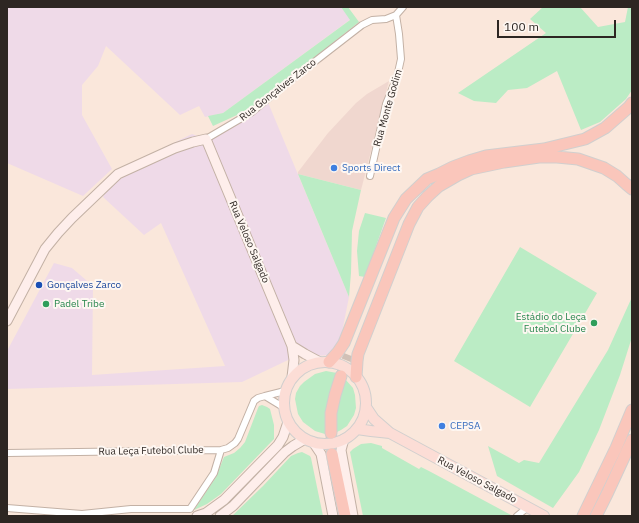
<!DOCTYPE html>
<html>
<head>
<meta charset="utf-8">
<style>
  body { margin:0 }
  #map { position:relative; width:639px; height:523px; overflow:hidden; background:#fae7db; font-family:"IBM Plex Sans",sans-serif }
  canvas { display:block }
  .frame { position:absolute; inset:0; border:8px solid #2d2622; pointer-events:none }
  .scale { position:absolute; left:497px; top:20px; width:119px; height:18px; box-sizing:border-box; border:2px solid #2d2622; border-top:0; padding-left:5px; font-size:12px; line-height:14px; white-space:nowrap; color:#2d2622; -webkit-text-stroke:3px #fef7f2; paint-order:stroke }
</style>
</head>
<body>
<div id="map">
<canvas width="639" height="523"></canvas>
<div class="frame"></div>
<div class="scale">100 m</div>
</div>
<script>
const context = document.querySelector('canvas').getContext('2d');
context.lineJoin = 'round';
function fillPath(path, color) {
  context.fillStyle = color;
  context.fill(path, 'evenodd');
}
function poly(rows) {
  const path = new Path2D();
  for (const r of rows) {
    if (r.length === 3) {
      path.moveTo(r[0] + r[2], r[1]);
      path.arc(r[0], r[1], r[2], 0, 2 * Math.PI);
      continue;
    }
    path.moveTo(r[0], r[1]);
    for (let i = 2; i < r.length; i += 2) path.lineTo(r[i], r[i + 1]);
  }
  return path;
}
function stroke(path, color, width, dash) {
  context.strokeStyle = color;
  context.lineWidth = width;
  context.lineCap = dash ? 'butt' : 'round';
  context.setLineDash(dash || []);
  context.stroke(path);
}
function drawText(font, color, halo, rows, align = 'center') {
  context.font = font + ' "IBM Plex Sans",sans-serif';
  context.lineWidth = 4;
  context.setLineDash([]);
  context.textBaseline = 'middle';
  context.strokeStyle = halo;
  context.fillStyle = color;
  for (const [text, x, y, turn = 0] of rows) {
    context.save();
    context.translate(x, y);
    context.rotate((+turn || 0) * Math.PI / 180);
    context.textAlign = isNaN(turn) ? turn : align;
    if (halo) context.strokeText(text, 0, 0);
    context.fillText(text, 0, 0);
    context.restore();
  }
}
fillPath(poly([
  [389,81,361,190,298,174,298,172,328,133,356,103,367,94]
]), '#f0d7cf');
fillPath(poly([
  [7,7,341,7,351,19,223,113,205,117,199,106,180,115,106,46,98,66,82,85,82,115,112,169,83,196,7,163],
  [267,100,349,297,339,347,330,355,317,356,307,351,242,382,7,389,7,351,54,263,72,268,93,286,92,375,225,366,161,223,144,235,103,197,114,172,192,134,206,139]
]), '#efdae8');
fillPath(poly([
  [341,7,348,7,359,22,248,110,213,126,208,116,223,113,350,20],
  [543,7,580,7,598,27,625,22,628,7,632,7,632,90,626,99,600,122,581,130,557,71,527,88,508,90,496,103,474,101,458,93,546,33,530,19],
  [298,174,361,190,352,231,351,273,349,297],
  [365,213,386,218,365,277,359,276,357,251,359,231],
  [520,247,597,293,530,407,454,361],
  [632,297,632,337,620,375,599,430,579,472,553,508,497,476,488,446,519,463,524,460,539,463,608,350],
  [326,371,337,373,330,393,326,414,325,434,315,431,303,422,298,414,295,399,296,393,300,386,304,382,315,374],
  [345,379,353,388,355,395,356,408,354,415,347,426,341,430,335,433,338,401],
  [262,405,267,407,270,409,274,425,274,439,221,494,207,504,194,510,216,477,224,457,234,453,240,448,245,442,258,408,259,406],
  [371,443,382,446,382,448,419,469,421,467,429,471,511,515,363,516,350,452,353,449,361,444],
  [302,452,310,456,311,458,323,516,232,516,263,486,291,456,298,453]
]), '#bbecc5');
stroke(poly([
  [341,376,349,355],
  [331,433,332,454]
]), '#d1c0b6', 11, [11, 5.5]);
const street = poly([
  [206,139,252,112,291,80,362,25,372,20,386,19,396,15,403,7],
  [370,176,386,104,397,77,401,59,399,34,396,15],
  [283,407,265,396,285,391],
  [7,453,221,450,228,448,235,443,238,439,254,401,258,398,265,396],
  [7,508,82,514,131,509,190,509,214,473,221,450],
  [517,516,528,507]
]);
const secondary = poly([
  [7,321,45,249,58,233,72,218,118,174,175,148,193,142,206,139,292,346,294,360,292,377],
  [292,346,305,354,320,362],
  [344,439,341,450,353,516],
  [313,442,321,454,333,516],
  [197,516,206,513,224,500,278,445,283,437,288,422],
  [220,516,233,506,285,452,293,446,305,439]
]);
const primary = poly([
  [325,403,41],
  [366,407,374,419,390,433,544,516],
  [357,429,371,431,390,433]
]);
const highway = poly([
  [329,362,338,352,344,343,394,218,406,199,427,179,439,174,453,167,469,161,486,156,544,149,585,139,605,128,629,107,632,103],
  [356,377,357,361,358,354,409,224,418,207,428,196,439,186,458,175,471,169,504,162,539,157,557,157,578,159,604,168,617,176,626,184,632,189],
  [331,433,331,413,335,395,341,376],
  [332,454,345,516],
  [583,516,616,448,632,410],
  [596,516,607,494,632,440]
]);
stroke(street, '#c3b1a5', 8);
stroke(secondary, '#c3b1a5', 11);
stroke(primary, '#d1cfce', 12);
stroke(highway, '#d1cfce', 13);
stroke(street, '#fff', 6);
stroke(secondary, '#feeeeb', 9);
stroke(primary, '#fcddd6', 10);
stroke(highway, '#fac6bb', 11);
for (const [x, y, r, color] of [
  [334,168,4,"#3f7fe0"],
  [39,285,4,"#1a4fb4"],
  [46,304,4,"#2e9e5b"],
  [594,323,4,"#2e9e5b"],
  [442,426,4,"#3f7fe0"]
]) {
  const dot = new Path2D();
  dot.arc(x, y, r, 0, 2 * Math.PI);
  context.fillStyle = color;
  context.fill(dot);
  stroke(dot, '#fef7f2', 1.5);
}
drawText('10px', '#2d2622', '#fef7f2', [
  ["Rua Gonçalves Zarco",278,90,-38],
  ["Rua Monte Godim",388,108,-74],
  ["Rua Veloso Salgado",249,242,67],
  ["Rua Leça Futebol Clube",151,451,-1],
  ["Rua Veloso Salgado",477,480,28]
]);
drawText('10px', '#366cbe', '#fef7f2', [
  ["Sports Direct",342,168],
  ["CEPSA",450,426]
], 'left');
drawText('10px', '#164399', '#fef7f2', [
  ["Gonçalves Zarco",47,285]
], 'left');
drawText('10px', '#27864d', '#fef7f2', [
  ["Padel Tribe",54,304],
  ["Estádio do Leça",586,317,"right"],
  ["Futebol Clube",586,329,"right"]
], 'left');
</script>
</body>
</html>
